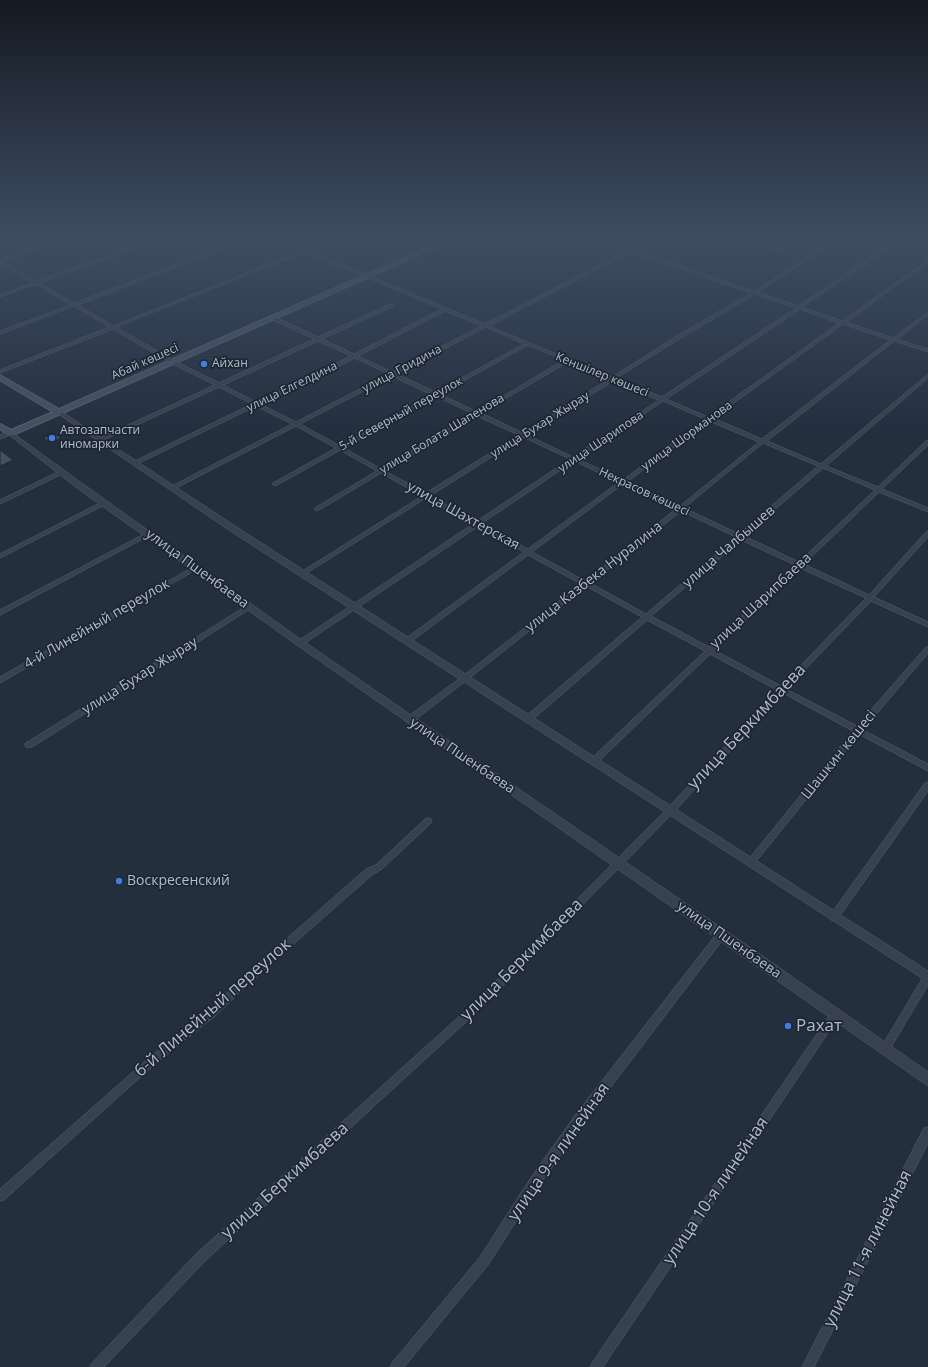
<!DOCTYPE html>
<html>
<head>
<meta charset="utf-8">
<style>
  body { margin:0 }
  canvas { display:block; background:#242f3e }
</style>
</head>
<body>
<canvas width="928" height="1367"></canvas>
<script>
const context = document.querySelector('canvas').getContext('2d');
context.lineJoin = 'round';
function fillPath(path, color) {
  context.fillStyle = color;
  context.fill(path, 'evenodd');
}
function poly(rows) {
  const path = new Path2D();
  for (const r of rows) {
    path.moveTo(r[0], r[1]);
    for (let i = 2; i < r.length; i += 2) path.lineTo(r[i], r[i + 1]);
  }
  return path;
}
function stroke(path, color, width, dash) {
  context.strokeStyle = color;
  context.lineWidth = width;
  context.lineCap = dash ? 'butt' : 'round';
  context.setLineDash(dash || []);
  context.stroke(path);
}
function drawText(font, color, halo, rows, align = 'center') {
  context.font = font + ' "Open Sans",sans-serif';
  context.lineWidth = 3.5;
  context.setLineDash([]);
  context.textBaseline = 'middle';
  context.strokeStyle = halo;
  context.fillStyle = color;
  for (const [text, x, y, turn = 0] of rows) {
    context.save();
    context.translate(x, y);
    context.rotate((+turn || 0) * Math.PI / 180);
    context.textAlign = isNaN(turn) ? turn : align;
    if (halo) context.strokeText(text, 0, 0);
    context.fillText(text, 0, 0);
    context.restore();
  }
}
const building = poly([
  [774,246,786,250,779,254,767,250,774,246],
  [54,433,61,438,51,443,43,438,54,433],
  [0,450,13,460,0,466,0,450]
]);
fillPath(building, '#455162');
stroke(building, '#1f2835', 1);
const minor = poly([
  [58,239,64,239,2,262,37,281,154,239,160,239,40,283,74,303,243,239,249,239,78,305,113,326,302,251,275,239,281,239,485,324,627,251,593,239,600,239,754,291,835,239,840,239,758,292,798,306,898,239,903,239,802,307,842,321,928,260,928,263,846,322,893,338,928,312,928,315,897,339,928,349,928,352,894,341,767,441,821,464,928,374,928,378,826,466,878,487,926,441,928,440,928,445,882,489,928,508,928,512,879,492,804,564,869,595,926,532,928,531,928,537,874,597,928,622,928,627,871,601,786,689,857,726,926,647,928,647,928,653,863,730,928,764,928,771,859,734,754,864,751,865,748,864,747,862,748,860,853,731,783,693,673,813,479,1010,205,1261,104,1367,90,1367,92,1363,197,1253,473,1004,667,809,777,690,710,654,597,763,591,763,590,761,591,759,705,651,647,620,531,721,525,721,524,719,525,717,642,617,586,586,467,680,412,722,406,722,405,720,406,718,463,676,581,584,528,555,409,643,405,643,404,641,405,639,524,552,477,527,302,645,298,645,297,643,298,641,473,524,426,498,305,574,301,574,300,573,301,572,422,496,381,473,319,510,315,510,315,508,377,471,340,450,277,485,273,485,273,483,336,448,296,426,176,488,172,488,172,486,292,424,256,406,139,463,135,463,135,461,252,404,219,387,104,440,100,440,100,438,215,385,171,363,113,329,0,373,0,370,109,327,74,306,0,334,0,331,71,305,36,284,0,297,0,295,33,283,0,264,0,260,58,239],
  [305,252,442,309,354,354,322,339,394,306,394,304,390,304,318,337,275,317,271,317,271,319,314,339,219,383,175,361,116,327,305,252],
  [631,252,751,293,677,336,612,377,489,326,631,252],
  [755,294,796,308,662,397,616,378,681,338,755,294],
  [800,309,839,323,708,417,666,399,800,309],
  [445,311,482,326,392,372,358,356,445,311],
  [843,324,890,340,762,439,713,418,843,324],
  [486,327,524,344,436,392,396,374,486,327],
  [318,341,351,356,256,402,223,385,318,341],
  [528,345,564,360,477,412,440,394,528,345],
  [355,358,389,374,296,422,260,404,355,358],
  [568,362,609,379,523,433,481,413,568,362],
  [392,376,432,395,340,446,300,424,392,376],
  [613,381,659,400,573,457,527,435,613,381],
  [436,396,473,414,381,469,344,448,436,396],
  [663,401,705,419,623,480,578,459,663,401],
  [477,416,519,435,426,493,385,471,477,416],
  [709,421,759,442,680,506,627,482,709,421],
  [523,437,570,459,477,521,430,496,523,437],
  [763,443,818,466,739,534,684,508,763,443],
  [574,461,619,482,528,549,481,524,574,461],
  [823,468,875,490,799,562,744,536,823,468],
  [623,484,676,509,585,581,532,552,623,484],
  [681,511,736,537,646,614,590,583,681,511],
  [741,540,795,565,709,647,651,616,741,540],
  [800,568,866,598,781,686,714,650,800,568],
  [10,431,12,432,12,434,0,439,0,435,10,431],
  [62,470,65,472,64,473,0,504,0,500,62,470],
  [104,501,106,502,106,504,0,558,0,554,104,501],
  [148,532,150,533,150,535,0,615,0,610,148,532],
  [195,566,197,567,198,568,197,569,0,683,0,677,195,566],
  [248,605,252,605,253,607,32,747,26,747,25,745,26,743,248,605],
  [928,782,928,791,837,920,834,921,831,920,830,917,831,914,925,783,928,782],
  [428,818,431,819,432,821,431,823,382,869,372,875,257,976,215,1016,156,1063,4,1200,0,1201,0,1189,150,1057,209,1010,251,970,366,869,376,865,425,819,428,818],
  [721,931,724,932,725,935,724,938,585,1121,540,1184,488,1265,404,1367,390,1367,392,1363,480,1257,532,1176,577,1113,718,932,721,931],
  [928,973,928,985,888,1052,885,1054,882,1052,880,1049,882,1046,925,974,928,973],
  [835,1011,838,1012,840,1015,838,1018,603,1367,590,1367,592,1363,832,1012,835,1011],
  [928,1127,928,1143,814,1367,802,1367,924,1128,928,1127]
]);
const tertiary = poly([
  [59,410,238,528,928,971,928,982,232,532,57,413,56,412,59,410],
  [10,431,83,484,303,641,761,955,928,1072,928,1086,297,645,77,488,8,434,7,433,10,431]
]);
const secondary = poly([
  [447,239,455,239,13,435,7,435,0,429,0,424,11,430,53,412,0,380,0,375,59,409,447,239],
  [907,239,916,239,928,243,928,247,907,239]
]);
stroke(minor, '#565f6c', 1);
stroke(tertiary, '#565f6c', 1);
stroke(secondary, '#565f6c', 2);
fillPath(minor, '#38414e');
fillPath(tertiary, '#38414e');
fillPath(secondary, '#465061');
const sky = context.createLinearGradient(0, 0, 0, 431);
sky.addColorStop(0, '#141a22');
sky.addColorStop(0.55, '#3f4d63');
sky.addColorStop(1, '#3f4d6300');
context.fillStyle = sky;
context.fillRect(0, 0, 928, 431);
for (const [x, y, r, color] of [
  [204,364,4,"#3f7fe0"],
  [52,438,4,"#3f7fe0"],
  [119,881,4,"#3f7fe0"],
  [788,1026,4,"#3f7fe0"]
]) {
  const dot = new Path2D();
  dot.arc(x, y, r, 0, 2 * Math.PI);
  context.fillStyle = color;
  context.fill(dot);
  stroke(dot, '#1d2633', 1.5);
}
drawText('12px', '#b4bcc9', '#1d2633', [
  ["Абай көшесі",145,362,-24],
  ["улица Гридина",402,369,-28],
  ["Кеншілер көшесі",602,375,22],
  ["улица Елгелдина",292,387,-26],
  ["5-й Северный переулок",401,414,-29],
  ["улица Бухар Жырау",540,425,-32],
  ["улица Болата Шапенова",442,434,-31],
  ["улица Шорманова",687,436,-36],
  ["улица Шарипова",601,442,-34],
  ["Некрасов көшесі",644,492,25]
]);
drawText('12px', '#b4bcc9', '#1d2633', [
  ["Айхан",212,364],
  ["Автозапчасти",60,431],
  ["иномарки",60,445]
], 'left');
drawText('14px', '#b4bcc9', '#1d2633', [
  ["улица Шахтерская",463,516,29],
  ["улица Чалбышев",729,547,-41],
  ["улица Пшенбаева",197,569,36],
  ["улица Казбека Нуралина",594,577,-38],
  ["улица Шарипбаева",761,601,-43],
  ["4-й Линейный переулок",97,624,-30],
  ["улица Бухар Жырау",140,676,-32],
  ["Шашкин көшесі",839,755,-51],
  ["улица Пшенбаева",462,756,34],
  ["улица Пшенбаева",729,940,35]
]);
drawText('14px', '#b4bcc9', '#1d2633', [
  ["Воскресенский",127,881]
], 'left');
drawText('17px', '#b4bcc9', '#1d2633', [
  ["улица Беркимбаева",747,727,-47],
  ["улица Беркимбаева",522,960,-45],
  ["6-й Линейный переулок",213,1008,-41],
  ["улица 9-я линейная",559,1152,-55],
  ["улица Беркимбаева",285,1181,-42],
  ["улица 10-я линейная",716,1191,-56],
  ["улица 11-я линейная",868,1249,-63]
]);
drawText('17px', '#b4bcc9', '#1d2633', [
  ["Рахат",796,1026]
], 'left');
</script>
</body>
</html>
